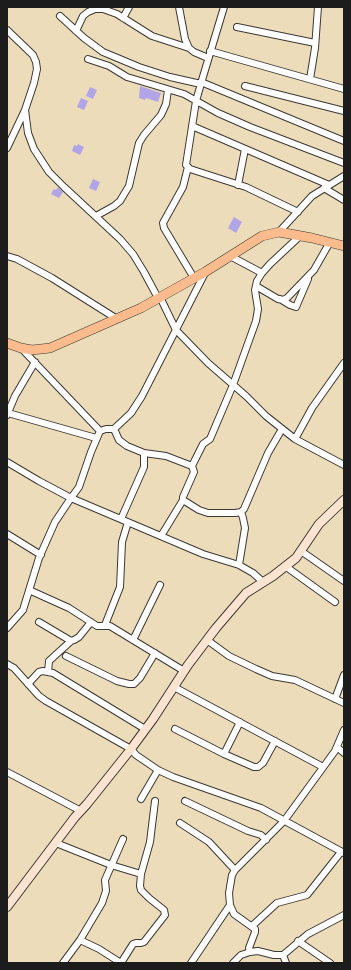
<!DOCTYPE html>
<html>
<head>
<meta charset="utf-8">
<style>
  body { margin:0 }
  #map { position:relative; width:351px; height:970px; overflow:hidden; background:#eddcb9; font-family:"IM FELL French Canon",serif }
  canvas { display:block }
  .frame { position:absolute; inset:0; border:8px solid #1c1c1c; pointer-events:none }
</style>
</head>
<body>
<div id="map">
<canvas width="351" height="970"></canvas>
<div class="frame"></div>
</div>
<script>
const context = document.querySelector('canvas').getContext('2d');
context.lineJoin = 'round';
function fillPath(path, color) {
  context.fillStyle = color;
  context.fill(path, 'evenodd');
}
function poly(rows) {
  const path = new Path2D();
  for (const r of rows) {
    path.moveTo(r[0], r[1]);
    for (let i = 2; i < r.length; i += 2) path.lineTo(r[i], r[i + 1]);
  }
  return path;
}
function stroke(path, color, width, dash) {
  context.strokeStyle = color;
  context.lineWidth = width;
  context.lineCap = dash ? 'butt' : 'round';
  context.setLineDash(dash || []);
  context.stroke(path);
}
fillPath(poly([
  [140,86,161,93,158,102,146,98,145,100,139,98],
  [90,87,97,90,93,99,86,96],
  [81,98,88,101,84,110,77,107],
  [78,144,84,147,80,155,72,151,74,145,77,146],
  [93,179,100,182,96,191,89,188],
  [58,187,63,192,59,198,51,194,54,189,56,190],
  [234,217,242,222,236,233,228,228]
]), '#b1a4e7');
const street = poly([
  [179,7,185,39,189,48,194,52,208,58],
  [224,7,202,80,196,101,186,165,190,169,246,187,298,212],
  [60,16,84,38,103,52,139,67,170,77,201,84],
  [123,18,129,7],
  [237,27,315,43],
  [7,30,33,55,36,62,37,69,34,83,25,110,28,133,34,149,49,172,64,187,120,239,133,254,144,272,158,298],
  [76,31,83,16,88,12,95,9,103,9,117,14,152,36,189,48],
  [210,51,344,89],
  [88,59,109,66,127,77,184,94,218,113,250,127,344,163],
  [310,79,315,48,318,7],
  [201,82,344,141],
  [245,86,344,111],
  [192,126,329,185],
  [7,148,25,110],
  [188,167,183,187,163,223,164,228,194,278],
  [238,185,245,149],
  [324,188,344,200],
  [96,216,114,206,120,201,129,186,139,143,144,135,161,115,166,104,168,90],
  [279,232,312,196,344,176],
  [7,256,17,259,52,278,117,319],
  [230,256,262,273],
  [256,286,278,299,283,300,287,298,314,270,330,242],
  [160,297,176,330,208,363,246,396,266,416,295,439,344,465],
  [280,299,290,305,296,307,308,279],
  [21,348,100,431],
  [8,413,96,438],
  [7,415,15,396,35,362],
  [114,429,119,440,127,446,144,453,166,456,192,466,194,472,183,497,183,500,199,510,208,513,235,513,241,512,244,509,268,453,282,429],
  [295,439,312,408,344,363],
  [7,462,39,481,71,498,203,554,239,565,253,573,263,582],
  [192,466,203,444,210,439,233,385,256,321,258,309,255,290,257,281,262,273,270,264,300,236],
  [121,519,144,467,144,453],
  [7,534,41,555],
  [161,536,183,500],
  [301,551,344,581],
  [239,565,245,528,243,518,241,512],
  [285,566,335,602],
  [29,590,69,608,97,626,110,626,184,671],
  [39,622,71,641,74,640,79,637,91,622],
  [105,625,120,587,122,542,128,522],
  [7,628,23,610,39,558,55,522,71,498,79,487,91,452,100,431,106,429,114,429,131,413,142,396,205,273],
  [133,640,160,585],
  [207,640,229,656,256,669,272,676,295,680,344,703],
  [66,656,117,681,129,684,134,684,140,678,155,653],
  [7,664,14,668,39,696,46,701,131,749,136,755,158,770,173,777,261,808,344,853],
  [48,672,49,661,71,641],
  [28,684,39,672,43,671,53,673,145,729],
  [174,687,323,767],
  [335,699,344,675],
  [175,729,224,754,254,767,258,767,263,763,275,741],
  [337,747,344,753],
  [224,754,240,722],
  [7,772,81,811],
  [141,799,158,770],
  [185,801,248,831,261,835,266,840],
  [180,823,209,842,235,870],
  [56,843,111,865,141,874],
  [252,926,277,903,307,895,341,852],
  [80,940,99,949,121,963],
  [298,941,330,963],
  [250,952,249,948,255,932,255,929,234,914,230,905,229,893,232,875,235,870,284,821,335,751,344,730],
  [283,955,286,963],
  [63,963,80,940,102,903,106,891,105,880,123,839],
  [121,963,133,944,136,943,141,943,144,942,165,915,164,910,149,898,141,890,140,886,141,874,150,842,155,801],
  [191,963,230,905],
  [233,963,241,955,250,952,258,951,274,955,283,955,308,934,344,915]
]);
const secondary = poly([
  [7,907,75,817,87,804,131,749,153,719,188,665,216,628,246,593,273,576,296,558,319,524,344,500]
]);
const primary = poly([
  [7,343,21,348,32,350,50,348,141,308,205,272,262,236,279,232,312,238,344,246]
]);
stroke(street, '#3b3934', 8);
stroke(secondary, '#3b3934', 10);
stroke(primary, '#3b3934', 10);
stroke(street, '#fff', 6);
stroke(secondary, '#fde4d1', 8);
stroke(primary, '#fbbb8c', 9);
</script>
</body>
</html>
